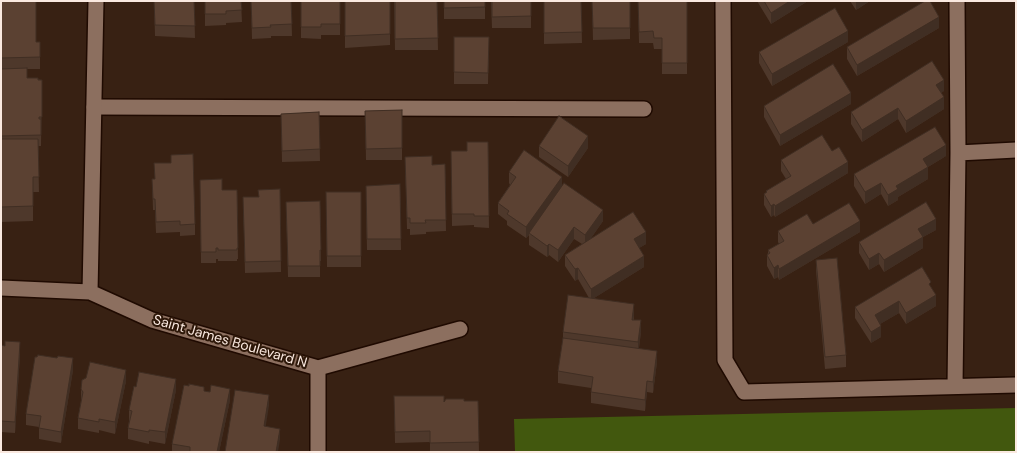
<!DOCTYPE html>
<html>
<head>
<meta charset="utf-8">
<style>
  body { margin:0 }
  #map { position:relative; width:1017px; height:453px; overflow:hidden; background:#382113; font-family:"DM Sans",sans-serif }
  canvas { display:block }
  .frame { position:absolute; inset:0; border:2px solid #fae9e0; pointer-events:none }
</style>
</head>
<body>
<div id="map">
<canvas width="1017" height="453"></canvas>
<div class="frame"></div>
</div>
<script>
const context = document.querySelector('canvas').getContext('2d');
context.lineJoin = 'round';
function fillPath(path, color) {
  context.fillStyle = color;
  context.fill(path, 'evenodd');
}
function poly(rows) {
  const path = new Path2D();
  for (const r of rows) {
    path.moveTo(r[0], r[1]);
    for (let i = 2; i < r.length; i += 2) path.lineTo(r[i], r[i + 1]);
  }
  return path;
}
function stroke(path, color, width, dash) {
  context.strokeStyle = color;
  context.lineWidth = width;
  context.lineCap = dash ? 'butt' : 'round';
  context.setLineDash(dash || []);
  context.stroke(path);
}
function drawText(font, color, halo, rows, align = 'center') {
  context.font = font + ' "DM Sans",sans-serif';
  context.lineWidth = 4;
  context.setLineDash([]);
  context.textBaseline = 'middle';
  context.strokeStyle = halo;
  context.fillStyle = color;
  for (const [text, x, y, turn = 0] of rows) {
    context.save();
    context.translate(x, y);
    context.rotate((+turn || 0) * Math.PI / 180);
    context.textAlign = isNaN(turn) ? turn : align;
    if (halo) context.strokeText(text, 0, 0);
    context.fillText(text, 0, 0);
    context.restore();
  }
}
fillPath(poly([
  [1016,408,1016,452,515,452,514,419]
]), '#42580e');
const lane = poly([
  [723,1,725,360,744,392,1016,385],
  [94,107,644,109],
  [958,153,1016,150],
  [955,386,958,153,957,1]
]);
const street = poly([
  [1,288,90,292,152,320,318,368,460,329],
  [90,292,96,1],
  [318,368,318,452]
]);
stroke(lane, '#1f0a01', 18);
stroke(street, '#1f0a01', 18);
stroke(lane, '#8c6f5f', 15);
stroke(street, '#8c6f5f', 15);
fillPath(poly([
  [1,1,36,42,40,42,40,69,27,69,27,78,42,80,41,146,38,146,39,192,33,192,33,221,1,222],
  [154,1,194,1,195,38,155,36],
  [205,1,241,1,242,22,226,23,226,25,205,26],
  [251,1,291,1,292,36,271,36,271,38,252,39],
  [301,1,340,1,340,35,321,35,321,39,301,38],
  [345,1,390,1,390,45,345,48],
  [394,1,437,1,438,50,395,50],
  [444,1,485,1,485,19,444,19],
  [491,1,531,1,531,28,492,28],
  [544,1,581,1,582,43,544,44],
  [592,1,630,1,630,39,593,40],
  [638,1,687,1,687,74,662,74,662,49,654,49,653,43,639,43],
  [757,1,808,1,771,24],
  [850,1,870,1,856,10],
  [939,28,857,76,847,59,847,47],
  [454,37,489,37,488,84,454,84],
  [848,42,772,86,759,63,759,52],
  [944,91,941,93,944,109,906,133,898,119,862,142,851,124,851,112],
  [851,104,780,146,764,117,764,106],
  [402,110,402,160,366,160,365,111],
  [319,112,320,161,282,162,281,114],
  [488,142,489,228,474,227,474,225,452,226,451,151,467,151],
  [539,146,588,148,568,177,539,157],
  [832,151,848,173,775,217,774,215,771,217,764,205,764,194,766,193,766,191,786,179,781,171,781,160],
  [946,156,928,167,928,179,898,197,898,200,888,206,881,194,865,204,854,186,854,174],
  [405,157,432,165,445,164,446,231,426,232,426,234,410,235,410,229,407,229],
  [509,172,562,187,603,221,591,238,646,244,639,248,644,267,594,298,634,315,634,320,641,332,639,348,657,362,653,393,647,392,645,411,591,403,591,388,558,383,558,371,563,338,563,332,589,298,578,279,575,281,565,266,565,255,582,244,574,239,558,262,549,255,547,257,529,245,529,235,526,238,507,225,507,221,498,214,498,203,510,185,509,183],
  [152,179,195,224,195,235,180,236,180,232,156,233,155,210,153,210],
  [200,180,222,190,237,190,238,259,237,259,237,261,218,261,218,259,216,259,216,263,201,263],
  [400,184,401,250,367,250,366,197],
  [280,189,281,272,245,273,243,197,259,197],
  [326,192,361,192,361,267,327,267],
  [320,201,321,261,320,261,320,277,288,277,286,202],
  [813,224,860,232,779,280,778,277,774,279,767,266,767,255,768,253,768,250,779,244,778,242,778,231],
  [936,230,923,237,923,248,884,272,879,264,869,270,859,253,859,242],
  [816,260,846,355,846,367,825,369,816,271],
  [931,288,936,306,906,324,899,313,880,324,881,337,871,343,855,318,855,307],
  [1,345,20,354,15,433,1,432],
  [37,357,73,370,61,443,39,439,39,427,26,425,26,414],
  [126,381,115,434,99,430,99,433,78,429,78,418,81,401,81,389],
  [176,390,165,444,149,441,149,444,128,439,128,428,129,421,129,410],
  [204,391,230,400,219,452,172,452,172,444],
  [394,396,444,402,478,401,479,452,430,452,430,442,395,443]
]), '#4e382b');
fillPath(poly([
  [790,1,808,1,771,24,771,13],
  [856,1,870,1,856,10],
  [939,17,939,28,857,76,857,65],
  [848,31,848,42,772,86,772,74],
  [944,80,944,91,936,96,936,85],
  [851,93,851,104,780,146,780,135],
  [944,97,944,109,906,133,906,121],
  [898,108,898,119,862,142,862,130],
  [588,136,588,148,568,177,568,166],
  [946,145,946,156,923,170,923,159],
  [848,162,848,173,775,217,775,206],
  [928,167,928,179,898,197,898,200,888,206,888,195,896,186],
  [562,177,562,188,529,233,529,235,526,238,526,227],
  [881,183,881,194,865,204,865,192],
  [774,204,774,215,771,217,771,206],
  [603,210,603,221,585,247,585,235],
  [936,219,936,230,923,237,923,248,884,272,884,260,918,229],
  [860,221,860,232,779,280,779,269],
  [574,227,574,239,558,262,558,250],
  [646,232,646,244,634,251,634,239],
  [549,244,549,255,547,257,547,246],
  [879,253,879,264,869,270,869,259],
  [644,256,644,267,591,300,591,289],
  [778,265,778,277,774,279,774,268],
  [578,268,578,279,575,281,575,269],
  [936,295,936,306,906,324,906,313],
  [899,301,899,313,875,327,875,315],
  [634,304,634,315,632,331,632,320],
  [641,320,641,332,638,354,638,342],
  [881,326,881,337,871,343,871,332],
  [20,342,20,354,15,433,15,422],
  [657,351,657,362,653,393,653,382],
  [73,358,73,370,61,443,61,432],
  [126,370,126,381,115,434,115,422],
  [176,379,176,390,165,444,165,432],
  [647,381,647,392,645,411,645,400],
  [230,389,230,400,219,452,217,452],
  [269,395,269,406,264,437,264,426],
  [280,429,280,440,278,452,276,452]
]), '#402e23');
const building = poly([
  [1,1,36,1,36,42,40,42,40,57,1,58,1,1],
  [154,1,194,1,195,26,155,25,154,1],
  [205,1,241,1,242,10,226,11,226,14,205,14,205,1],
  [251,1,291,1,292,24,270,25,271,27,252,28,251,1],
  [301,1,340,1,340,24,321,24,321,27,301,27,301,1],
  [345,1,390,1,390,34,345,36,345,1],
  [395,1,437,1,438,38,395,39,395,1],
  [444,1,485,1,485,7,444,8,444,1],
  [492,1,531,1,531,16,492,17,492,1],
  [544,1,581,1,582,32,544,33,544,1],
  [592,1,630,1,630,28,593,28,592,1],
  [638,1,687,1,687,63,662,63,662,38,654,38,653,31,639,32,638,1],
  [764,1,790,1,771,13,764,1],
  [925,1,930,1,939,17,857,65,847,47,925,1],
  [835,8,848,31,772,74,759,52,835,8],
  [454,37,489,37,488,73,454,72,454,37],
  [932,61,944,80,936,85,944,97,906,121,898,108,862,130,851,112,932,61],
  [833,64,851,93,780,135,764,106,833,64],
  [27,68,27,78,38,78,38,80,42,80,42,117,39,117,39,119,41,119,41,135,1,136,1,69,27,68],
  [402,110,402,148,366,149,365,111,402,110],
  [319,112,320,149,282,151,281,114,319,112],
  [559,116,588,136,568,166,539,146,559,116],
  [935,127,946,145,923,159,928,167,896,186,898,189,888,195,881,183,865,192,854,174,935,127],
  [822,135,832,151,839,147,848,162,775,206,774,204,771,206,764,194,767,192,766,191,791,176,781,160,822,135],
  [1,139,38,139,39,177,33,177,33,206,1,207,1,139],
  [467,142,488,142,489,216,474,216,474,214,452,214,451,151,467,151,467,142],
  [524,150,562,177,526,227,507,214,509,211,498,203,516,177,509,172,524,150],
  [193,154,195,224,180,225,180,221,156,222,155,199,153,199,152,179,155,179,154,163,171,163,171,155,193,154],
  [432,156,432,165,445,164,446,220,425,220,426,223,410,223,410,218,407,218,405,157,432,156],
  [222,179,222,190,237,190,238,248,237,248,237,250,218,250,218,248,216,248,216,252,201,252,200,180,222,179],
  [564,183,603,210,585,235,574,227,558,250,549,244,547,246,529,233,564,183],
  [400,184,401,239,367,239,366,186,400,184],
  [280,189,281,261,245,262,243,197,259,197,258,190,280,189],
  [326,192,361,192,361,256,327,256,326,192],
  [320,201,321,250,320,250,320,266,288,266,286,202,320,201],
  [926,202,936,219,918,229,923,237,884,260,879,253,869,259,859,242,926,202],
  [849,203,860,221,779,269,778,265,774,268,767,255,770,253,768,250,784,241,778,231,807,214,813,224,849,203],
  [633,212,646,232,634,239,644,256,591,289,578,268,575,269,565,255,633,212],
  [837,258,846,355,825,357,816,260,837,258],
  [922,267,931,282,929,284,936,295,906,313,899,301,875,315,881,326,871,332,855,307,922,267],
  [568,295,634,304,632,320,641,320,638,342,563,332,568,295],
  [563,338,657,351,653,382,647,381,645,400,591,392,593,377,558,371,563,338],
  [5,341,20,342,15,422,1,421,1,345,5,346,5,341],
  [38,355,57,358,58,356,73,358,61,432,39,428,41,416,26,414,35,357,37,357,38,355],
  [90,362,126,370,115,422,99,419,99,422,78,418,83,392,81,389,82,380,86,378,90,362],
  [139,372,176,379,165,432,149,430,149,432,128,428,132,411,129,410,134,386,136,387,139,372],
  [189,384,204,387,204,391,210,392,211,385,230,389,217,452,190,452,190,447,172,444,184,385,189,386,189,384],
  [235,390,269,395,264,426,280,429,276,452,225,452,235,390],
  [394,396,444,396,444,402,446,399,464,399,464,401,478,401,479,442,430,443,430,431,395,432,394,396]
]);
fillPath(building, '#5b4132');
stroke(building, '#402e23', 1);
drawText('14px', '#fae9e0', '#2e1809', [
  ["Saint James Boulevard N",230,342,16]
]);
</script>
</body>
</html>
